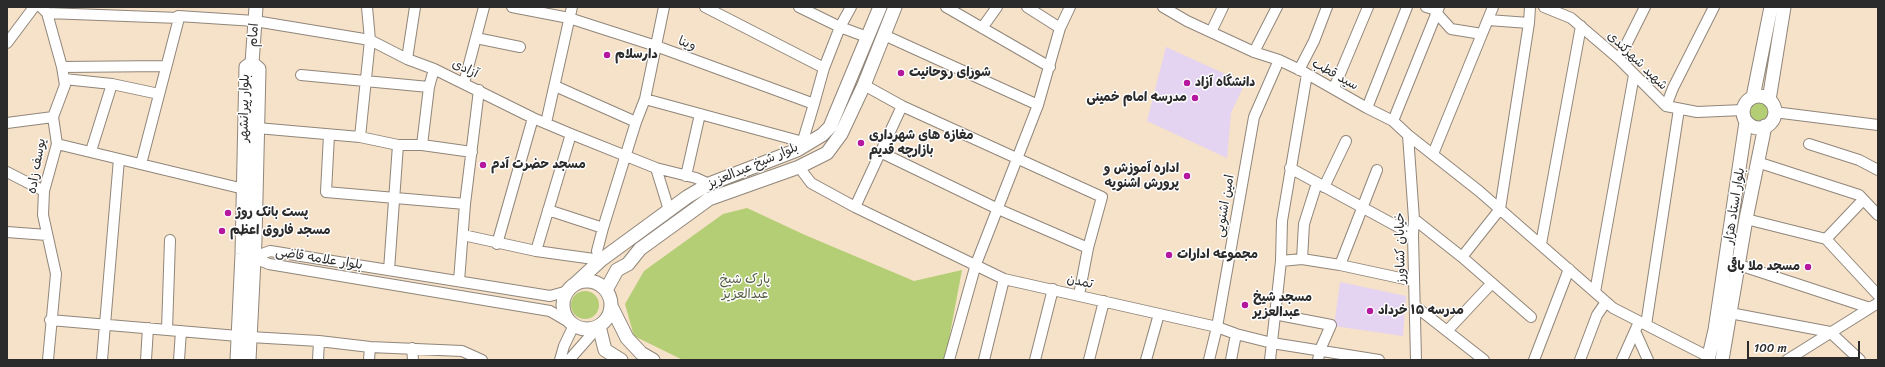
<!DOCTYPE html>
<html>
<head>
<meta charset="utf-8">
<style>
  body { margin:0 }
  #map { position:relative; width:1885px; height:367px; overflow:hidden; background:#f6e1c9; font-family:Sriracha,sans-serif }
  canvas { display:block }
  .frame { position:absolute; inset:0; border:8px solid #2b2b2b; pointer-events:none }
  .scale { position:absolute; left:1747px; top:341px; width:113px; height:18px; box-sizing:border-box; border:2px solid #2b2b2b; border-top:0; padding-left:5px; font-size:12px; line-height:14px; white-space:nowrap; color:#2b2b2b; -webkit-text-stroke:3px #fff; paint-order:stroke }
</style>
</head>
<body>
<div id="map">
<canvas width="1885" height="367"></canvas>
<div class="frame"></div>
<div class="scale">100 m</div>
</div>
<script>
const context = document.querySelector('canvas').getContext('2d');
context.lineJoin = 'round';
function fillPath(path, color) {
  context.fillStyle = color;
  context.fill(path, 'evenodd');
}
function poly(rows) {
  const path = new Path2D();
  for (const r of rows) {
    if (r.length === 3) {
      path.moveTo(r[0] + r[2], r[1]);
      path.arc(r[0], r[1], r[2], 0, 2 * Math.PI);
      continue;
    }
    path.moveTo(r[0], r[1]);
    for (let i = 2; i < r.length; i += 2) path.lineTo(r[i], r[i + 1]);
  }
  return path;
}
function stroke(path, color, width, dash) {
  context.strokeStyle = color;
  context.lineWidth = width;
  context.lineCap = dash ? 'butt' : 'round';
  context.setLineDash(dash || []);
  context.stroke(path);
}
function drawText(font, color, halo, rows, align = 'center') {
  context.font = font + ' Sriracha,"Playpen Sans Arabic",sans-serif';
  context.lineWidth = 3;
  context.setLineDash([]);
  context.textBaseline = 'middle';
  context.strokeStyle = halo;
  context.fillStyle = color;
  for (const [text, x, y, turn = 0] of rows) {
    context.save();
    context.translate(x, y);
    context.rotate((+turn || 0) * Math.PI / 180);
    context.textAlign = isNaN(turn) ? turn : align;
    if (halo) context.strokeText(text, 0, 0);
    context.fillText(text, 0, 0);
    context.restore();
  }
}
fillPath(poly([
  [1166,47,1245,83,1231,113,1227,158,1147,121],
  [1340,282,1406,296,1403,336,1334,326]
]), '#e4d3f1');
fillPath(poly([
  [1759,112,11],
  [747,208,805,235,914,281,962,270,945,360,683,360,634,336,625,304,644,271,723,214],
  [585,305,14]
]), '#b3ce74');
const minor = poly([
  [41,7,47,13,62,67,65,85,53,117,57,144,44,191,43,215,56,274,48,360],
  [512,7,569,18,656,46,814,104,824,68,840,27,799,7],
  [705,7,824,68],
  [851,7,840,27,867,37],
  [946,7,1050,67],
  [1027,7,1060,28],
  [1163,7,1187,21,1254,52,1279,60,1302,71,1367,108,1393,121,1408,135,1479,191,1613,308,1709,357],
  [1426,7,1433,9,1451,29,1482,34],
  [1544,7,1571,18,1619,59,1666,106,1697,112,1743,110],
  [47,13,179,18,178,16,255,21,370,40,407,59,434,69,533,118,571,134,656,168,696,178,709,184],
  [1529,23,1530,7],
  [982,28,997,7],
  [1211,32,1223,7],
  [884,35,1038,105],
  [476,38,520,47],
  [7,43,34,7],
  [1254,52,1277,7],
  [407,59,415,7],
  [1619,59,1645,7],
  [62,67,166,66],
  [1299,70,1314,41,1327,7],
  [301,75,429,87],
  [64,79,112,84,159,94],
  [464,83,484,7],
  [864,85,902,106,1102,197,1088,248,1079,295],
  [555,86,636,122],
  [1334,88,1368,7],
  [645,99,803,142],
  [1666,106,1673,88,1714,7],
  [1367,108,1407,7],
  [1774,112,1878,125],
  [1393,121,1439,7],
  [7,123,53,117],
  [546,123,572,7],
  [257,128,360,137,398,145,422,145,472,152],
  [329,135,326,192,465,204],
  [1408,135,1414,219,1413,235,1416,360],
  [360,137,370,40,367,7],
  [57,144,244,189],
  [1809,144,1859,160,1878,170],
  [422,145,429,87,434,69],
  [801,147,814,104],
  [91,151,112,84],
  [880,152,998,209,1088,248],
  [1433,154,1493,7],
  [1757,162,1859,195,1878,215],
  [141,164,179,18],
  [799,167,811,183,855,207,1004,279,1217,327,1236,334,1272,343,1379,360],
  [656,168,669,210],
  [1290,168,1413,235],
  [7,172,44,191],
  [686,176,700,114],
  [1324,187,1346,141],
  [855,207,902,106],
  [548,210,603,228],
  [1414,219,1462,257,1531,317],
  [1746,219,1826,239,1878,295],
  [7,232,47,235],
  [463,235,536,251,601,260,597,251,603,228,636,122,645,99,664,7],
  [1826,239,1863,200],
  [497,244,533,118],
  [1541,244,1581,26],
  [536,251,571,134],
  [249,256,269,264,550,311,574,325,564,346,560,360],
  [254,257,270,251,550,296,568,291],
  [1462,257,1500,209,1529,23,1488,20],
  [1302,259,1304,224,1317,183],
  [1281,261,1302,259,1340,265,1414,281],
  [1340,265,1377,170],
  [1739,265,1870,308],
  [389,270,398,145],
  [459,281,465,204,479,90],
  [1595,292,1634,75],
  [1415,306,1484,360],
  [1730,313,1830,332,1860,360],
  [1274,314,1331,325,1320,350,1318,360],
  [50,320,238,336],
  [1646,325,1679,109],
  [167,330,170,240],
  [1447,331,1492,283],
  [1635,331,1648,360],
  [250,337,319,341,370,347,462,351,482,360],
  [412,348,413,360],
  [102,360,119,159],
  [146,360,148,328],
  [179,360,181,331],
  [318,360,319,341],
  [369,360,370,347],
  [569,360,599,326],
  [949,360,976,264,1038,105,1060,28,1070,7],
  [984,360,1004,279],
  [1035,360,1053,289],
  [1089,360,1104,301],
  [1146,360,1159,314],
  [1209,360,1217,327,1254,117,1279,60],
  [1231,360,1236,334],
  [1270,360,1281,261,1282,221,1307,74],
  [1534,360,1569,269],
  [1580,360,1597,315,1606,302],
  [1622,360,1639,322],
  [1787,360,1878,303]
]);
const major = poly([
  [252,63,256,7],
  [1759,112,16],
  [1753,97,1771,7],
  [1769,100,1784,7],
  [587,305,24],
  [574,285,601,260,687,197,709,184,797,150,822,135,830,127,880,7],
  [606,290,617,270,628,264,640,249,709,199,799,167,827,153,841,134,864,85,895,7],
  [612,308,627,338,641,353,653,360],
  [599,326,605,350,621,360],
  [237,360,242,254,246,67,252,63],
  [249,360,255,240,259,69,252,63],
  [1708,360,1715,330,1746,122],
  [1722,360,1746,219,1765,126]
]);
stroke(minor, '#90867a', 12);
stroke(major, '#90867a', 15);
stroke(minor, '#fff', 10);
stroke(major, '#fff', 13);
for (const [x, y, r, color] of [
  [607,55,4,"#b5179e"],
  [901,73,4,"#b5179e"],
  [1187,83,4,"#b5179e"],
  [1195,98,4,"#b5179e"],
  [861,143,4,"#b5179e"],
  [483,165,4,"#b5179e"],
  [1187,176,4,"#b5179e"],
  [228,213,4,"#b5179e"],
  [222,231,4,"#b5179e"],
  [1169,255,4,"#b5179e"],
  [1808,267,4,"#b5179e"],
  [1245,305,4,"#b5179e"],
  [1370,311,4,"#b5179e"]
]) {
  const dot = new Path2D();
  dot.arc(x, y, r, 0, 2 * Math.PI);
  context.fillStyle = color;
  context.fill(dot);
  stroke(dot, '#fff', 1.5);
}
drawText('13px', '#2b2b2b', '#fff', [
  ["امام",254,35,-86],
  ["وینا",687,44,20],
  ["شهید شهرکندی",1637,61,44],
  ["آزادی",465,69,26],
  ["سید قطب",1335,75,29],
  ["بلوار پیرانشهر",245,108,-89],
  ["یوسف زاده",37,166,-80],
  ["بلوار شیخ عبدالعزیز",753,166,-23],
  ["امین اشنویی",1225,206,-80],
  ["بلوار استاد هژار",1735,206,-81],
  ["خیابان کشاورز",1401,248,-91],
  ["بلوار علامه قاضی",319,259,9],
  ["تمدن",1080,282,13]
]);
drawText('bold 13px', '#2b2b2b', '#fff', [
  ["دارسلام",615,55],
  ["شورای روحانیت",909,73],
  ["دانشگاه آزاد",1195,83],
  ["مدرسه امام خمینی",1187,98,"right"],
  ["مغازه های شهرداری",869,136],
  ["بازارچه قدیم",869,151],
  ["مسجد حضرت آدم",491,165],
  ["اداره آموزش و",1179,169,"right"],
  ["پرورش اشنویه",1179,184,"right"],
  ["پست بانک روژ",236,213],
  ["مسجد فاروق اعظم",230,231],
  ["مجموعه ادارات",1177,255],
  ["مسجد ملا باقی",1800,267,"right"],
  ["مسجد شیخ",1253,298],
  ["عبدالعزیر",1253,313],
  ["مدرسه ۱۵ خرداد",1378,311]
], 'left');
drawText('13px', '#545c41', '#fff', [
  ["پارک شیخ",745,280],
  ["عبدالعزیز",745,295]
]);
</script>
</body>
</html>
